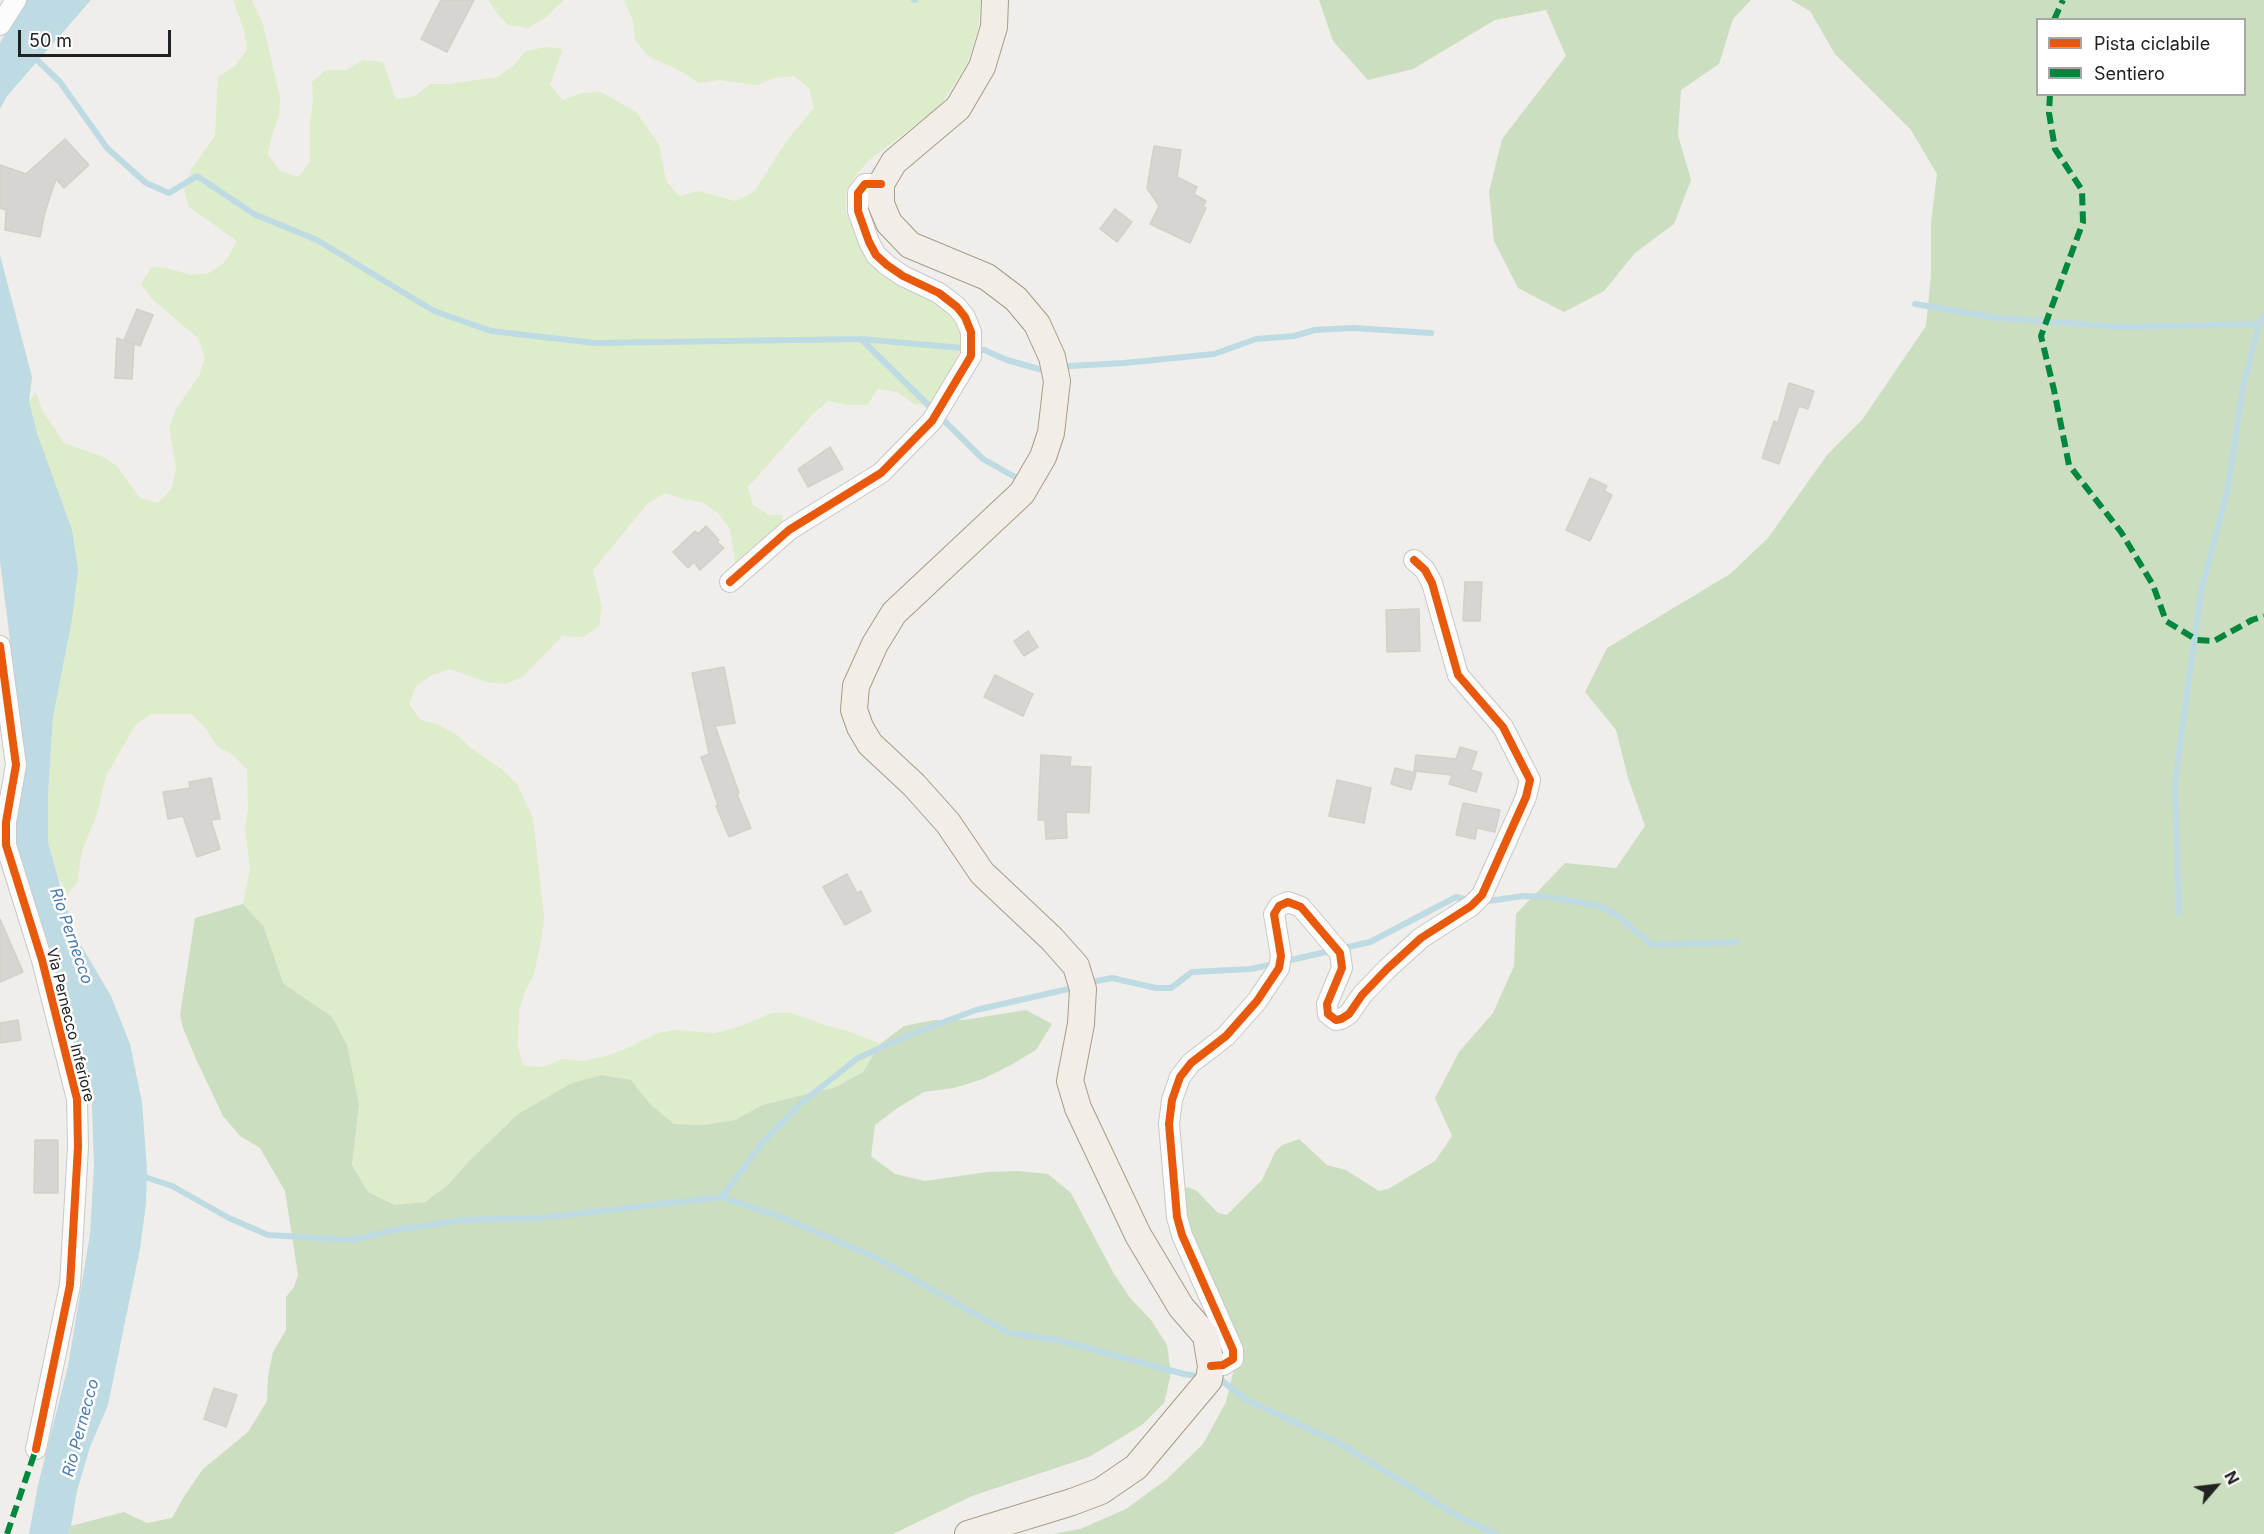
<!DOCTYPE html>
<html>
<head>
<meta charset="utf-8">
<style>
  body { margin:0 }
  #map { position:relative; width:2264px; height:1534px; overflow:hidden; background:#f0eeeb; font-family:Inter,sans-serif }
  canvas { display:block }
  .legend { position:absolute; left:2036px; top:18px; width:210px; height:78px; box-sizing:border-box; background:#fff; border:2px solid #a7a7a7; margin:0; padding:8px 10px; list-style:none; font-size:18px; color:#222 }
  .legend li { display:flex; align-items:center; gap:12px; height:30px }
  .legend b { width:30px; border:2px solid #a7a7a7 }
  .north { position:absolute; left:2186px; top:1456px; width:60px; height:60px; -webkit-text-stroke:4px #fff; paint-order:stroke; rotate:62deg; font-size:16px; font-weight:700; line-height:24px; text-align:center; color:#222 }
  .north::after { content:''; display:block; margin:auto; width:21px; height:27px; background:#222; clip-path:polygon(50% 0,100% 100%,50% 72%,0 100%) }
  .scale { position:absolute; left:18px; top:30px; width:153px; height:27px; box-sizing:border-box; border:3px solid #222; border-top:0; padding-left:8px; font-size:18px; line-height:21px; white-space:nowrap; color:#222; -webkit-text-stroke:4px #fff; paint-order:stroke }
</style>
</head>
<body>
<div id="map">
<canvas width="2264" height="1534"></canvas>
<ul class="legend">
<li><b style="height:8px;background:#e8590c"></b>Pista ciclabile</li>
<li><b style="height:8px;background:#00873e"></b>Sentiero</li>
</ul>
<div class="north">N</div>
<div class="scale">50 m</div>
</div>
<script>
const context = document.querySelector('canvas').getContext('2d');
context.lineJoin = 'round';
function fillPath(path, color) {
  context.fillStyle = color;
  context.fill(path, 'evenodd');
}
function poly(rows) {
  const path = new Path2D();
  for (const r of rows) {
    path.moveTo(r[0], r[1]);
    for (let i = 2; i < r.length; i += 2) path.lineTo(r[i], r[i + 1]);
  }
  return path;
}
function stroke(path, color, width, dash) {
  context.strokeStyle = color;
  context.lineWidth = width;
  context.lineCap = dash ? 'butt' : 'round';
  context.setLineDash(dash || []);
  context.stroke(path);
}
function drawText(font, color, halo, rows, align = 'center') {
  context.font = font + ' Inter,sans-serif';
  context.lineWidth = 5;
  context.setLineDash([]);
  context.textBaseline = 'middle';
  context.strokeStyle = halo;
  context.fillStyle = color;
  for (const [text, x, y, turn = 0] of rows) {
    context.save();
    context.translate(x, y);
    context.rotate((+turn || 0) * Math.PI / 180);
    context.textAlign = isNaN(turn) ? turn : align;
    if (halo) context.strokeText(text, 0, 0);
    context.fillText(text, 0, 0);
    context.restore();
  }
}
fillPath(poly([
  [233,0,252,0,263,24,280,97,279,116,272,135,268,154,280,171,298,177,310,162,310,122,313,102,312,82,326,70,346,70,363,60,383,62,396,99,415,96,430,84,449,84,498,77,514,65,526,51,546,47,563,49,550,85,563,100,581,93,601,92,636,112,659,144,666,181,679,196,699,191,735,201,754,192,785,143,814,108,809,88,794,76,774,78,757,85,719,80,699,83,682,72,648,56,635,40,633,21,625,2,623,0,981,0,978,29,967,64,941,105,867,162,855,177,846,193,846,212,859,243,890,280,906,290,925,297,941,307,955,321,963,338,958,356,933,406,914,404,897,392,878,389,867,405,848,405,828,401,813,414,748,487,753,505,769,515,783,515,781,528,736,568,730,529,718,513,702,502,683,499,665,493,648,503,593,570,602,607,599,626,583,637,562,636,523,677,505,684,486,682,450,669,432,675,416,686,409,704,421,720,439,725,457,735,471,748,503,770,517,784,533,818,544,917,542,937,534,974,525,991,519,1010,518,1048,524,1066,544,1067,562,1059,582,1061,602,1057,621,1051,657,1033,677,1030,715,1033,735,1028,772,1013,791,1013,828,1026,848,1031,880,1044,863,1072,836,1087,762,1105,735,1120,704,1125,674,1124,651,1105,631,1080,601,1075,572,1083,518,1114,470,1160,449,1184,425,1202,395,1205,368,1192,352,1165,359,1105,308,1000,283,983,264,927,243,904,250,868,245,829,248,809,247,769,233,755,217,746,206,729,192,714,152,714,136,724,106,776,97,814,82,851,77,883,68,894,58,877,48,842,48,796,53,717,72,620,37,433,29,401,36,392,42,410,64,443,101,456,117,466,140,498,158,503,172,488,176,468,169,427,176,409,199,376,205,357,198,338,153,300,141,284,152,267,171,269,190,275,209,273,225,262,237,241,188,206,184,187,192,168,215,136,218,77,235,66,247,50,244,30],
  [488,0,564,0,545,18,528,28,508,25,495,11]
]), '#ddecca');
fillPath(poly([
  [1319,0,1751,0,1733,19,1719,64,1681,90,1678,135,1691,180,1674,224,1635,253,1604,291,1564,312,1518,288,1494,241,1489,192,1502,139,1566,56,1546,10,1495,20,1413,69,1368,80,1333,41],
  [1791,0,2264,0,2264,1534,1053,1534,1080,1529,1126,1509,1167,1479,1203,1444,1226,1402,1238,1352,1200,1263,1179,1191,1188,1187,1197,1191,1218,1213,1227,1215,1262,1180,1275,1152,1282,1145,1299,1139,1327,1165,1346,1170,1379,1191,1388,1189,1435,1161,1452,1136,1435,1098,1459,1052,1493,1013,1514,966,1516,914,1565,863,1616,868,1645,826,1628,778,1616,730,1585,692,1607,648,1730,574,1768,538,1827,455,1862,420,1926,326,1931,275,1931,223,1937,174,1911,130,1835,54,1810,11],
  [2038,20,2244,20,2244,94,2038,94],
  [243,904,264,927,283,983,332,1017,347,1045,359,1105,352,1165,368,1192,395,1205,425,1202,449,1184,470,1160,518,1114,572,1083,601,1075,631,1080,651,1105,674,1124,704,1125,735,1120,762,1105,836,1087,863,1072,880,1044,904,1026,934,1020,964,1020,1026,1010,1052,1024,1036,1050,1009,1066,983,1079,954,1088,924,1092,899,1107,875,1125,871,1156,895,1174,925,1181,987,1172,1018,1171,1048,1174,1071,1193,1114,1274,1131,1299,1151,1320,1167,1345,1171,1374,1164,1403,1142,1425,1089,1457,972,1496,893,1534,68,1534,71,1526,124,1512,147,1523,172,1518,183,1498,203,1469,248,1432,267,1401,268,1376,273,1352,286,1330,286,1297,294,1287,298,1275,285,1191,260,1148,240,1136,223,1116,196,1059,183,1028,180,1015,195,918]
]), '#cbdec0');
fillPath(poly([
  [26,0,91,0,7,96,0,109,0,43],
  [0,255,32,377,29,401,37,433,72,530,78,569,72,620,53,717,48,796,48,842,63,896,78,940,111,996,130,1044,142,1102,147,1169,146,1204,140,1249,108,1405,90,1447,77,1491,71,1526,68,1534,29,1534,38,1485,68,1366,90,1234,94,1166,91,1080,87,1068,74,1056,11,842,24,752,0,561]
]), '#bedbe3');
stroke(poly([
  [914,0,915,0],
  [32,55,60,82,107,148,146,183,169,193,197,176,254,214,317,240,434,311,491,331,595,343,861,339,984,350,1007,360,1049,372],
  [1915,304,1998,318,2121,327,2259,324],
  [861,339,983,459,1015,477],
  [1061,368,1070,366,1124,363,1214,354,1256,339,1294,336,1315,330,1353,328,1431,333],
  [1482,902,1523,896,1550,897,1599,906,1617,915,1652,945,1737,942],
  [2179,913,2175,782,2201,591,2228,488,2243,386,2259,324,2264,316],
  [1087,983,1112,978,1156,988,1171,988,1192,972,1251,969,1370,942,1456,897,1469,900],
  [139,1175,172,1186,229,1218,268,1235,353,1240,395,1230,462,1220,541,1218,722,1197,776,1215,873,1256,1009,1333,1058,1340,1184,1374,1203,1377],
  [722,1197,763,1142,800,1104,858,1058,909,1035,976,1010,1077,987],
  [1216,1379,1221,1380,1247,1400,1341,1444,1461,1518,1496,1534]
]), '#bedbe3', 6);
const building = poly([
  [441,0,474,0,447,52,421,39,441,0],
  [65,139,89,165,64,188,56,179,45,212,40,237,5,230,6,210,0,208,0,165,26,174,65,139],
  [1154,146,1181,150,1177,177,1197,187,1194,194,1206,201,1203,207,1206,208,1190,243,1150,224,1159,206,1147,188,1154,146],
  [1115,209,1132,222,1117,242,1100,229,1115,209],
  [137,309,153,315,140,346,124,340,137,309],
  [117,338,134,344,132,379,115,378,117,338],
  [1789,383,1814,391,1808,409,1799,406,1779,464,1762,458,1774,421,1778,423,1789,383],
  [830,447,843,469,808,487,798,469,830,447],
  [1590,478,1607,486,1604,491,1612,495,1590,541,1566,530,1590,478],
  [706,526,719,540,717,542,724,548,700,570,694,562,688,568,673,552,695,531,698,534,706,526],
  [1465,582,1482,582,1480,621,1463,621,1465,582],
  [1419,609,1420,651,1387,652,1386,610,1419,609],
  [1028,631,1038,647,1024,656,1014,641,1028,631],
  [724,667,735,723,715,726,739,793,737,794,751,828,729,837,716,806,718,805,701,757,709,754,692,673,724,667],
  [995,675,1033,694,1023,716,984,697,995,675],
  [1460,747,1477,752,1471,770,1482,773,1476,792,1449,784,1452,775,1414,771,1416,755,1456,759,1460,747],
  [1041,755,1071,757,1070,766,1091,767,1089,813,1066,812,1067,838,1046,839,1045,820,1038,820,1041,755],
  [1395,768,1416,773,1411,790,1391,784,1395,768],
  [211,778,220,819,211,820,220,849,197,857,183,816,168,819,163,792,190,788,189,782,211,778],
  [1337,780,1371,788,1364,823,1329,816,1337,780],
  [1463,803,1500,810,1495,832,1477,828,1475,839,1456,835,1463,803],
  [847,874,857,893,861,891,871,911,845,925,823,887,847,874],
  [0,919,23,972,0,982,0,919],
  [18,1020,21,1040,0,1043,0,1023,18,1020],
  [35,1140,58,1140,58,1193,34,1193,35,1140],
  [214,1388,237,1395,226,1427,204,1419,214,1388]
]);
fillPath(building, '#d7d4d2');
stroke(building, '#d3d0cc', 1.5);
const minor = poly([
  [0,25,16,0],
  [730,582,789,530,881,473,932,421,971,356,971,332,965,317,957,307,939,293,903,276,887,265,876,255,869,242,858,211,858,193,865,184,881,184],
  [0,646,16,765,6,822,6,845,42,960,77,1099,78,1147,70,1285,36,1449],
  [1211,1366,1223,1365,1233,1359,1233,1350,1182,1235,1177,1217,1169,1124,1172,1100,1180,1077,1191,1063,1226,1036,1257,1001,1279,968,1281,956,1274,914,1279,906,1288,902,1301,907,1340,953,1342,968,1327,1004,1328,1014,1336,1020,1341,1019,1349,1014,1362,995,1387,969,1421,938,1471,906,1482,895,1526,797,1530,780,1503,727,1458,675,1432,583,1425,570,1414,560]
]);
const major = poly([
  [968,1534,1072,1502,1101,1491,1136,1467,1209,1380,1211,1366,1206,1336,1181,1307,1138,1235,1078,1108,1070,1081,1081,1024,1083,989,1076,966,1052,939,982,873,948,823,914,785,870,744,860,727,854,710,856,686,875,644,894,613,1022,493,1043,457,1051,433,1057,381,1052,357,1037,324,1016,299,987,277,910,245,889,223,881,204,881,184,894,162,958,108,982,67,994,27,995,0]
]);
stroke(minor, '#c9c8c7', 22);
stroke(major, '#a79c86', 28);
stroke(minor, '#fdfcfc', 20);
stroke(major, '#f2ede7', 26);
stroke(poly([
  [2054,20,2063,0],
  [2050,94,2049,113,2055,149,2082,190,2083,222,2041,336,2054,390,2069,465,2121,532,2153,585,2166,621,2197,640,2214,641,2252,620,2264,616],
  [7,1534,36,1449]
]), '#00873e', 6, [12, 6]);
stroke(poly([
  [730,582,789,530,881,473,932,421,971,356,971,332,965,317,957,307,939,293,903,276,887,265,876,255,869,242,858,211,858,193,865,184,881,184],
  [0,646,16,765,6,822,6,845,42,960,77,1099,78,1147,70,1285,36,1449],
  [1211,1366,1223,1365,1233,1359,1233,1350,1182,1235,1177,1217,1169,1124,1172,1100,1180,1077,1191,1063,1226,1036,1257,1001,1279,968,1281,956,1274,914,1279,906,1288,902,1301,907,1340,953,1342,968,1327,1004,1328,1014,1336,1020,1341,1019,1349,1014,1362,995,1387,969,1421,938,1471,906,1482,895,1526,797,1530,780,1503,727,1458,675,1432,583,1425,570,1414,560]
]), '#e8590c', 8);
drawText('15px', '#222', '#fff', [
  ["Via Pernecco Inferiore",70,1025,76]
]);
drawText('italic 16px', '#497aac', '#fff', [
  ["Rio Pernecco",71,936,71],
  ["Rio Pernecco",81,1428,-75]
]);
</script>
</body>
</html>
